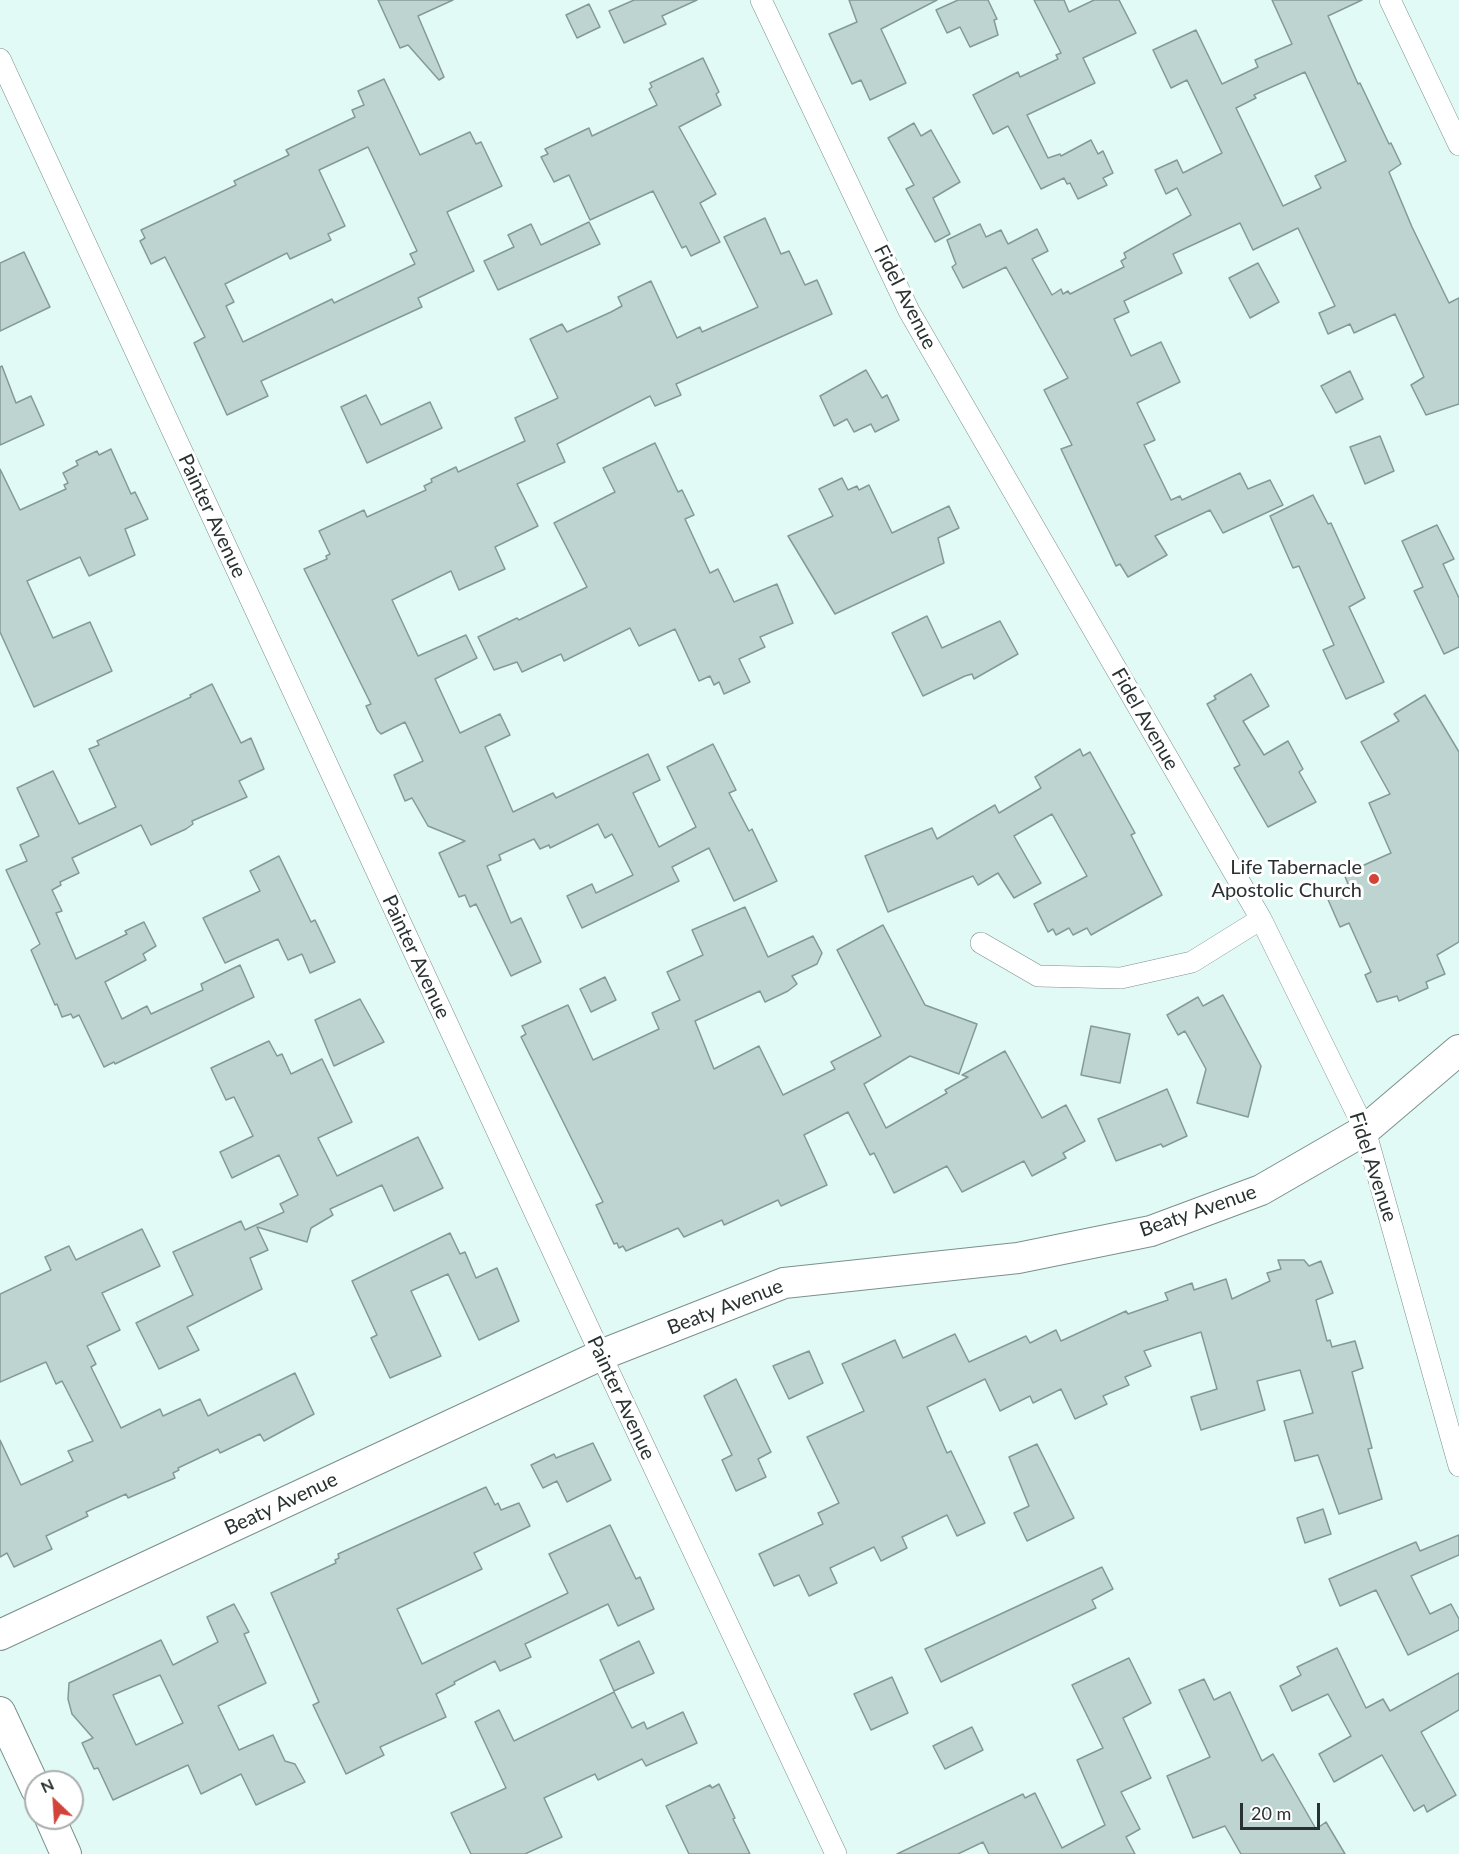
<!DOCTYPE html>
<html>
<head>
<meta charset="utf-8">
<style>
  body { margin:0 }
  #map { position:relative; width:1459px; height:1854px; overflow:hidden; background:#e2faf5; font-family:Lato,sans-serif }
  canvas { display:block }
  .north { position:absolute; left:24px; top:1770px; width:60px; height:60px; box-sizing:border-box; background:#fff; border:2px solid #a9adad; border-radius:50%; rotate:335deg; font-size:16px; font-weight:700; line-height:24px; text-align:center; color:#293231 }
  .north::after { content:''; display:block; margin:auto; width:21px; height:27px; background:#d2443a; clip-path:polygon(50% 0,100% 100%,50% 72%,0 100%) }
  .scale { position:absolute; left:1240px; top:1803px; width:80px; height:27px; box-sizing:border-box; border:3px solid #293231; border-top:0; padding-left:8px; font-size:18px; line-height:21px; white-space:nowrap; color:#293231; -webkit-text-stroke:4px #fff; paint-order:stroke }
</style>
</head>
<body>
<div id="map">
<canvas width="1459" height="1854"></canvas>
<div class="north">N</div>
<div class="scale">20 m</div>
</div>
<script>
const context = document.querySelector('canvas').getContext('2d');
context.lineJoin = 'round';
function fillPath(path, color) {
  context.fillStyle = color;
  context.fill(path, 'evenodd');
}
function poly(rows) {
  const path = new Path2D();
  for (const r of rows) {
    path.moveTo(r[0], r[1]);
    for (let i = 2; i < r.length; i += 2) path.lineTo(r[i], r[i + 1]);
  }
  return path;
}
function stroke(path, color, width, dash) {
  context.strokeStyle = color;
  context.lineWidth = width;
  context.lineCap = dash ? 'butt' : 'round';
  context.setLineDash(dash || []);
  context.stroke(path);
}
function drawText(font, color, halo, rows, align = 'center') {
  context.font = font + ' Lato,sans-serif';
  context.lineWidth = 6;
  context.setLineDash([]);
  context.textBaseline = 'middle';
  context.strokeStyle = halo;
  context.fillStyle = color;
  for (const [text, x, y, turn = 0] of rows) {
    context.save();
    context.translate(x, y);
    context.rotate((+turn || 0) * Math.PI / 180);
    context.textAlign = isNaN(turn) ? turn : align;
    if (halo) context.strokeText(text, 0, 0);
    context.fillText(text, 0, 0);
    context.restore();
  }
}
const building = poly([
  [378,0,453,0,418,16,444,77,439,80,408,45,400,48,378,0],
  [634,0,697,0,662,16,666,24,624,43,609,11,634,0],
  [849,0,937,0,881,29,906,83,870,100,861,80,852,84,829,34,857,22,849,0],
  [958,0,988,0,997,19,994,20,998,35,970,47,960,27,947,33,936,10,958,0],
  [1034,0,1064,0,1069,12,1094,0,1119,0,1136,33,1083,58,1095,83,1027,115,1048,158,1060,154,1061,156,1091,140,1098,154,1103,151,1113,173,1103,178,1107,185,1078,199,1070,183,1067,184,1064,178,1041,189,1008,126,993,134,973,95,1018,72,1020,77,1058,59,1056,55,1061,53,1034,0],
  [1272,0,1362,0,1328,16,1358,84,1360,83,1389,144,1391,143,1401,164,1389,172,1412,227,1449,303,1459,298,1459,404,1426,415,1411,385,1424,377,1395,314,1354,333,1350,324,1328,334,1319,313,1335,306,1298,228,1253,250,1240,223,1173,254,1182,273,1124,301,1129,312,1114,319,1131,356,1161,342,1180,382,1137,403,1155,440,1144,445,1171,500,1180,496,1182,500,1240,473,1248,489,1270,480,1283,505,1223,533,1210,510,1155,536,1167,555,1128,577,1120,564,1116,566,1061,449,1072,445,1044,390,1068,378,1006,267,963,288,952,267,956,264,947,240,980,224,986,237,1001,230,1008,244,1037,229,1048,251,1032,259,1052,295,1061,289,1063,294,1068,291,1070,294,1124,267,1121,261,1126,258,1124,253,1191,215,1177,188,1166,194,1155,170,1177,160,1183,173,1222,153,1187,80,1171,88,1153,50,1196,30,1222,84,1258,67,1255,60,1292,44,1272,0],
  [1305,72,1346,161,1315,176,1321,188,1283,206,1236,108,1256,98,1254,95,1305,72],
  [589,4,600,27,577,38,566,15,589,4],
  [703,58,719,92,716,94,721,105,679,127,716,194,700,203,720,242,691,256,686,246,682,248,653,191,590,220,569,175,554,182,541,157,548,154,545,149,589,128,592,136,657,105,649,89,652,87,650,83,703,58],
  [384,79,420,155,470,132,476,144,481,142,502,186,447,212,474,271,418,298,422,307,261,381,268,396,227,415,194,343,205,337,165,257,151,264,140,241,145,238,141,230,236,185,234,181,289,155,286,150,355,117,352,110,364,105,358,91,384,79],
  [368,147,417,251,410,254,415,264,334,303,332,299,243,342,226,306,234,302,225,284,287,253,290,259,331,240,328,234,345,226,319,170,368,147],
  [914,123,921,136,931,130,960,182,933,198,950,234,935,242,906,189,914,185,888,138,914,123],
  [765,218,781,254,789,251,805,285,817,280,832,314,676,384,681,395,655,406,650,396,557,444,565,462,517,484,538,526,495,547,505,569,459,590,451,571,392,600,418,656,466,635,477,658,435,679,460,733,500,714,510,735,485,747,513,812,553,793,556,798,648,754,660,780,633,793,659,847,696,827,667,767,713,744,736,790,729,793,749,831,752,829,777,881,734,901,709,848,672,867,679,881,582,928,567,896,592,884,596,893,633,875,612,834,605,838,598,824,550,848,549,845,540,849,534,839,499,855,501,860,487,866,511,923,521,918,541,962,511,976,476,904,470,907,465,895,459,897,439,853,465,841,428,826,412,798,405,801,394,775,423,761,405,722,381,734,377,730,366,706,371,704,304,569,327,559,326,556,330,554,319,531,364,510,367,517,426,490,424,486,432,482,431,479,456,467,458,472,525,441,515,418,558,398,530,339,562,324,567,332,611,312,622,306,618,297,651,281,677,338,700,327,702,332,758,307,724,237,765,218],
  [589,222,600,244,498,290,484,261,514,247,508,235,531,224,541,245,589,222],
  [24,252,50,307,0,331,0,263,24,252],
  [1258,263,1279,302,1250,318,1229,278,1258,263],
  [2,366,16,403,31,396,44,425,0,445,0,367,2,366],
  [866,370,882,398,887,395,899,420,875,432,871,424,854,432,847,419,834,426,820,396,866,370],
  [1350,371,1363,399,1336,413,1321,386,1350,371],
  [366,395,381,425,430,402,442,428,367,463,341,407,366,395],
  [1380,436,1394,471,1365,484,1350,447,1380,436],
  [655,443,678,492,682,490,694,515,685,519,710,573,718,569,734,602,777,584,793,623,760,637,765,647,739,659,750,682,724,694,719,682,714,685,710,676,699,681,675,629,639,646,630,628,564,661,561,654,522,672,517,662,494,670,478,637,517,618,519,620,587,587,554,523,615,492,603,468,655,443],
  [111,449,131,494,135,492,148,519,125,529,135,555,89,576,80,557,27,581,53,638,90,622,112,671,34,707,0,632,0,469,20,510,66,489,64,485,68,483,63,473,78,465,76,461,97,451,99,455,111,449],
  [842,478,848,490,857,486,859,490,869,485,892,533,949,506,959,528,938,538,944,563,835,614,788,536,833,516,819,489,842,478],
  [1313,495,1328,524,1331,523,1365,598,1349,607,1384,682,1346,699,1323,650,1334,645,1299,566,1293,568,1270,516,1313,495],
  [1437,525,1454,559,1443,564,1459,598,1459,647,1444,654,1414,591,1423,587,1402,541,1437,525],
  [927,616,942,648,1000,621,1018,654,974,679,972,674,965,676,923,696,892,633,927,616],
  [1251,674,1269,706,1243,721,1264,755,1288,741,1303,769,1299,772,1316,802,1268,827,1234,768,1240,765,1207,704,1216,699,1214,696,1251,674],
  [212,684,241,743,251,738,264,769,239,781,247,797,192,821,193,824,186,829,151,845,141,825,72,858,79,873,60,882,61,885,52,890,62,911,56,913,76,959,127,934,125,931,144,922,156,946,143,954,146,960,105,982,122,1019,147,1006,151,1014,203,990,201,984,240,965,254,997,115,1064,114,1062,104,1067,79,1015,73,1018,71,1014,62,1017,57,1004,55,1005,31,950,40,944,6,870,27,861,20,845,39,836,17,788,53,771,79,824,116,807,89,749,99,745,97,741,191,697,190,695,212,684],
  [1425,695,1459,752,1459,942,1437,955,1445,974,1426,982,1428,988,1399,1001,1397,996,1377,1002,1365,975,1371,972,1349,923,1340,927,1326,895,1348,884,1344,874,1391,853,1369,803,1390,794,1361,742,1399,721,1394,714,1425,695],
  [1080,749,1083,756,1090,752,1135,833,1131,835,1162,895,1091,935,1087,928,1073,935,1069,928,1056,935,1053,929,1048,932,1034,904,1087,876,1052,814,1014,836,1041,883,1014,898,998,873,978,885,973,876,888,912,865,856,932,828,937,839,995,805,999,813,1041,788,1035,777,1080,749],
  [279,856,311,922,315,920,335,962,310,973,302,954,288,960,278,939,225,963,203,918,260,891,250,871,279,856],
  [745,907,768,957,813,936,822,953,817,964,792,976,797,984,788,991,765,1002,760,991,695,1021,714,1069,759,1046,783,1095,835,1069,831,1062,881,1036,837,950,883,925,925,1005,977,1024,959,1074,910,1056,864,1084,886,1128,947,1093,945,1090,968,1077,962,1075,1005,1051,1042,1118,1066,1105,1085,1141,1063,1153,1066,1158,1032,1176,1024,1161,962,1192,947,1166,894,1193,874,1153,870,1155,848,1112,804,1135,827,1185,781,1206,778,1200,724,1225,722,1220,684,1237,678,1228,626,1251,623,1246,619,1248,617,1243,614,1244,596,1205,603,1202,521,1037,526,1034,522,1026,568,1005,593,1060,659,1029,652,1013,680,1000,667,972,703,955,692,930,745,907],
  [605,977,616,1000,591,1012,580,989,605,977],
  [1223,995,1261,1066,1248,1117,1197,1103,1206,1069,1185,1031,1178,1035,1167,1015,1198,997,1203,1006,1223,995],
  [360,999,384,1042,334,1066,315,1020,360,999],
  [1091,1026,1130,1034,1120,1083,1081,1075,1091,1026],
  [269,1041,277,1056,282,1054,291,1074,322,1059,352,1122,318,1138,337,1176,418,1137,443,1188,394,1211,382,1185,330,1209,333,1215,311,1228,307,1242,257,1227,268,1250,250,1258,262,1289,187,1327,199,1350,159,1369,136,1323,193,1295,173,1252,241,1221,245,1230,284,1212,280,1204,298,1195,279,1155,232,1178,220,1152,253,1136,234,1097,226,1100,211,1068,269,1041],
  [1167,1089,1187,1136,1163,1147,1161,1144,1116,1161,1098,1119,1167,1089],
  [142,1229,160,1266,102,1293,120,1330,87,1346,96,1364,91,1367,121,1428,160,1409,163,1416,200,1399,208,1416,295,1373,314,1414,264,1441,260,1434,220,1453,218,1449,178,1468,179,1470,173,1473,175,1478,128,1498,126,1494,86,1512,88,1516,46,1536,52,1549,14,1567,7,1553,0,1557,0,1440,21,1485,73,1461,68,1451,93,1441,62,1381,56,1384,46,1362,0,1382,0,1294,51,1270,45,1257,69,1246,76,1260,142,1229],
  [450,1233,460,1254,465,1252,476,1278,497,1268,519,1321,479,1340,448,1274,411,1291,441,1356,390,1378,371,1338,377,1335,352,1281,450,1233],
  [1278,1260,1304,1260,1309,1266,1321,1261,1333,1293,1316,1300,1327,1341,1330,1340,1332,1347,1355,1341,1363,1368,1352,1372,1372,1448,1368,1449,1382,1499,1339,1514,1318,1455,1295,1461,1284,1421,1313,1413,1300,1370,1257,1381,1265,1410,1201,1430,1191,1397,1217,1389,1201,1332,1144,1351,1151,1366,1125,1377,1129,1385,1103,1396,1107,1404,1075,1419,1061,1389,1033,1403,1030,1396,1000,1411,985,1379,927,1407,947,1453,951,1451,985,1523,957,1536,947,1515,902,1537,907,1548,881,1561,874,1547,830,1568,837,1583,809,1596,799,1575,774,1586,759,1554,823,1524,818,1513,839,1503,807,1437,864,1411,842,1364,895,1340,903,1358,955,1334,969,1362,1026,1336,1030,1343,1056,1330,1061,1341,1126,1311,1128,1314,1168,1300,1165,1293,1192,1283,1194,1290,1226,1279,1232,1299,1270,1281,1267,1273,1281,1269,1278,1260],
  [809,1351,823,1383,789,1399,773,1366,809,1351],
  [736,1379,771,1452,758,1459,766,1477,736,1491,722,1460,732,1455,704,1396,736,1379],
  [593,1443,611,1480,567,1502,557,1481,543,1488,531,1465,554,1454,556,1458,593,1443],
  [1037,1444,1074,1518,1027,1541,1014,1513,1029,1506,1009,1457,1037,1444],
  [486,1487,495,1505,498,1503,501,1510,519,1503,530,1526,474,1553,482,1569,397,1609,422,1664,568,1593,549,1554,610,1525,636,1579,640,1577,654,1609,618,1626,608,1604,525,1644,531,1657,500,1671,495,1661,454,1682,455,1684,436,1694,446,1717,380,1747,384,1755,346,1774,313,1705,319,1702,271,1593,336,1563,335,1560,339,1558,338,1554,486,1487],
  [1323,1509,1331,1534,1305,1543,1297,1518,1323,1509],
  [1459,1535,1459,1555,1411,1576,1430,1614,1451,1604,1459,1619,1459,1630,1408,1655,1376,1590,1340,1606,1329,1579,1416,1542,1420,1551,1459,1535],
  [1102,1567,1113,1589,1092,1600,1096,1608,941,1682,925,1649,1102,1567],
  [234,1604,249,1632,244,1634,266,1683,218,1706,239,1750,273,1735,285,1761,295,1764,305,1782,256,1805,241,1774,201,1794,188,1765,113,1800,98,1768,94,1769,82,1743,93,1738,72,1714,68,1699,69,1683,161,1640,173,1665,218,1642,207,1617,234,1604],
  [160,1675,183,1723,136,1745,113,1695,160,1675],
  [639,1641,654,1673,614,1691,600,1660,639,1641],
  [1337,1648,1366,1708,1383,1699,1390,1711,1459,1673,1459,1710,1421,1732,1456,1795,1427,1812,1424,1805,1414,1811,1382,1755,1334,1782,1319,1754,1351,1736,1328,1694,1292,1711,1280,1686,1301,1675,1297,1667,1337,1648],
  [1129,1658,1151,1703,1123,1718,1151,1778,1121,1792,1140,1829,1126,1837,1135,1854,989,1854,983,1842,958,1854,897,1854,1023,1794,1025,1798,1035,1793,1062,1848,1105,1825,1077,1760,1103,1748,1072,1685,1129,1658],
  [892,1677,908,1713,871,1730,854,1694,892,1677],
  [1204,1679,1214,1700,1230,1692,1262,1761,1273,1754,1316,1829,1326,1822,1345,1854,1241,1854,1225,1826,1193,1838,1167,1776,1210,1757,1179,1690,1204,1679],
  [614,1692,632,1728,644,1722,647,1729,683,1712,697,1743,646,1766,642,1759,598,1780,595,1774,544,1798,562,1837,525,1854,471,1854,451,1813,506,1788,475,1722,499,1710,514,1741,614,1692],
  [972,1727,983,1750,945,1769,933,1746,972,1727],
  [719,1784,735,1818,733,1819,750,1854,689,1854,666,1806,710,1785,712,1788,719,1784]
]);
fillPath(building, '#bdd4d0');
stroke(building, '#849a96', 1.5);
const street = poly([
  [761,0,909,311,1261,919,1365,1130,1459,1466],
  [1390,0,1459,145],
  [0,59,601,1355,836,1854],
  [981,943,1038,976,1121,978,1192,962,1261,919]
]);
const secondary = poly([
  [0,1635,601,1355,784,1283,1018,1258,1151,1231,1261,1190,1365,1130,1459,1050],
  [0,1712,36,1789],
  [50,1818,66,1854]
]);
stroke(street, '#7b908c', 22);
stroke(secondary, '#7b908c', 32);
stroke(street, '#fff', 21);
stroke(secondary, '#fff', 30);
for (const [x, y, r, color] of [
  [1374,879,6,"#d2443a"]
]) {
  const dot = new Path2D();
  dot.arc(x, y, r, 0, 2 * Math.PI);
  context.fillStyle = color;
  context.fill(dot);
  stroke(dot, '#fff', 2);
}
drawText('20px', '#293231', '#fff', [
  ["Fidel Avenue",905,297,63],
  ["Painter Avenue",212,516,65],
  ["Fidel Avenue",1145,719,60],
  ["Painter Avenue",416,957,65],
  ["Fidel Avenue",1373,1167,72],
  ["Beaty Avenue",1198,1211,-19],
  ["Beaty Avenue",725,1307,-21],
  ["Painter Avenue",621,1398,65],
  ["Beaty Avenue",281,1504,-25]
]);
drawText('20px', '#293231', '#fff', [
  ["Life Tabernacle",1362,868],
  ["Apostolic Church",1362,891]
], 'right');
</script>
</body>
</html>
